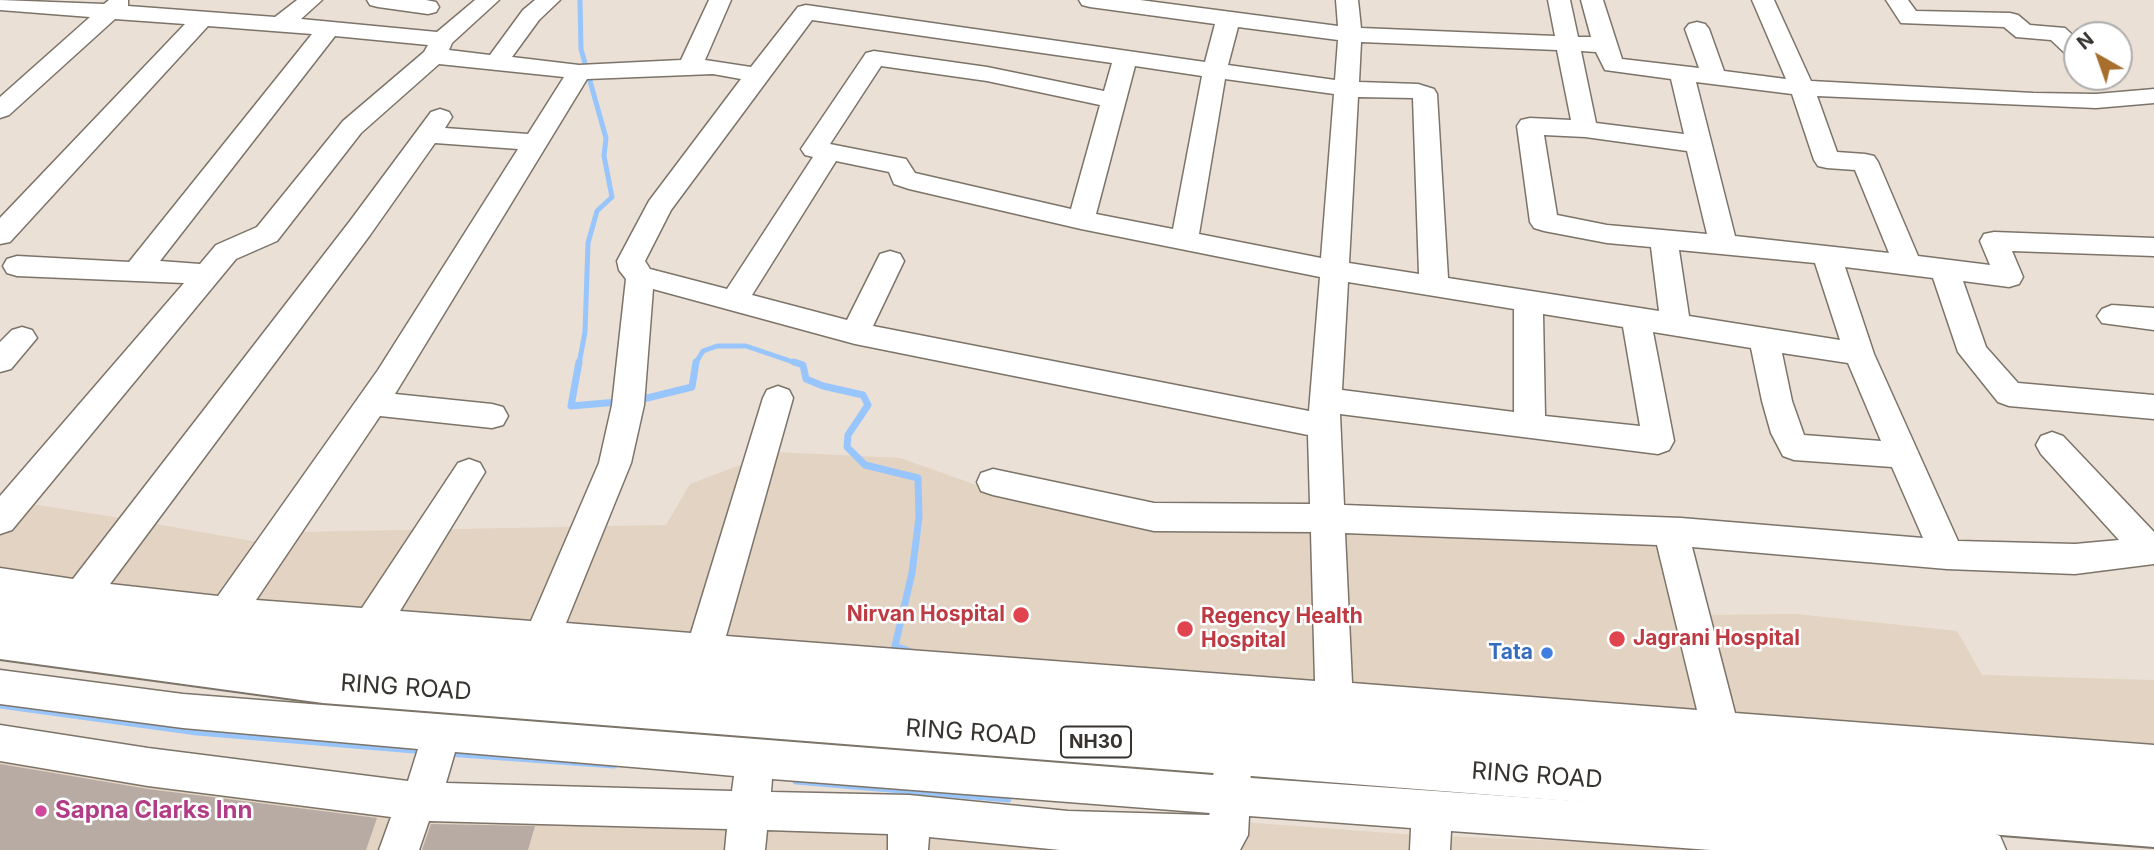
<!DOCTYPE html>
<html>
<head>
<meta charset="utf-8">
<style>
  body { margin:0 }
  #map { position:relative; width:2154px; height:850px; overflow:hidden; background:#eae0d5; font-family:Inter,sans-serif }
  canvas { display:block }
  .north { position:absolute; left:2063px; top:21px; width:70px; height:70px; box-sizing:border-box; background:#fff; border:2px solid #afadac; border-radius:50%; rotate:320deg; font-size:19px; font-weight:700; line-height:28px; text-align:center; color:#37332f }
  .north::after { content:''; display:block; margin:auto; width:24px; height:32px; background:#a76e2c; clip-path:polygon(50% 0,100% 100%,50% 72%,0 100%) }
</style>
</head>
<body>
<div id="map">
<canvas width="2154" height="850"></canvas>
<div class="north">N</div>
</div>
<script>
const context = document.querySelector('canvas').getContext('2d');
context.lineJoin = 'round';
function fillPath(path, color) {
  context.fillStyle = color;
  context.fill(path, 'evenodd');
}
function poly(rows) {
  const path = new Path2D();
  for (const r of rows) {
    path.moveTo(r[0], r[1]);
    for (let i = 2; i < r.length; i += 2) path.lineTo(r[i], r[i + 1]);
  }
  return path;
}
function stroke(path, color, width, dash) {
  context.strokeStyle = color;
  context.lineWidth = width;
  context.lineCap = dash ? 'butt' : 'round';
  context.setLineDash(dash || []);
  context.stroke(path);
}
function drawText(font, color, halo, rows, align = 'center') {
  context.font = font + ' Inter,sans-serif';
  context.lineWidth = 5;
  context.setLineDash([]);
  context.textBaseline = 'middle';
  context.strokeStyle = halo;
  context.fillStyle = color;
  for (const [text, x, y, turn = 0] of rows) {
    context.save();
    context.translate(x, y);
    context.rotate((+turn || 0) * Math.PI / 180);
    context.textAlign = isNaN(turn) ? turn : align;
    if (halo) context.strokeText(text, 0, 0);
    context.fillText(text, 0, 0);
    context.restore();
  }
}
fillPath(poly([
  [775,452,900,458,985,488,1071,513,1152,523,1687,546,1705,615,1796,614,1957,631,1982,675,2154,680,2154,757,238,606,301,532,666,525,690,484],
  [0,499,133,520,269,544,229,602,0,573],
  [0,748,150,773,1241,822,1417,835,1772,850,0,850]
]), '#e2d3c2');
stroke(poly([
  [579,364,585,332,588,243,597,211,612,197,604,156,606,138,581,49,580,0],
  [695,364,703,351,717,346,746,346,799,364]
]), '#99c5fd', 5);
stroke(poly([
  [579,362,571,406,618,402],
  [794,362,803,365,806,379,823,386,863,395,868,405,848,435,847,447,865,465,918,478,919,517,912,573,895,646,911,652],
  [639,400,692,387,696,362],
  [0,705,197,732,426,751],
  [447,753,614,765],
  [796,781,1008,799]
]), '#99c5fd', 7);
fillPath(poly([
  [0,764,148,789,377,818,366,850,0,850],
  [431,824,535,826,528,850,422,850]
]), '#b7aba3');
const minor = poly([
  [0,0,104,4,109,0,128,0,128,6,275,17,297,0,322,0,301,19,437,32,475,0,499,0,452,43,449,50,490,55,523,10,535,0,560,0,539,20,512,57,579,65,681,60,709,0,731,0,705,60,751,67,798,7,806,5,1205,62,1215,24,1090,7,1082,5,1079,0,1140,0,1338,26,1336,0,1358,0,1361,28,1555,36,1548,0,1570,0,1578,37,1591,37,1581,0,1603,0,1622,59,1699,68,1685,29,1689,24,1697,22,1705,24,1709,29,1724,71,1786,79,1752,0,1774,0,1811,81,2033,93,2096,94,2154,89,2154,103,2096,108,1817,96,1837,152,1865,154,1874,156,1878,162,1918,256,1990,265,1980,241,1984,234,1994,232,2154,238,2154,256,2012,251,2023,277,2019,284,2009,287,1963,281,1986,347,2018,383,2154,395,2154,419,2009,406,1998,402,1958,352,1933,278,1845,267,1874,354,1958,541,2075,544,2119,540,2041,454,2036,445,2041,436,2052,432,2063,436,2154,532,2154,564,2075,574,1947,569,1692,547,1735,713,2154,745,2154,781,1354,718,1348,732,1335,738,1322,732,1316,715,714,667,707,683,694,688,681,683,676,671,679,664,555,655,550,667,537,671,524,667,520,652,227,629,89,612,84,620,71,624,58,620,54,607,0,598,0,568,73,579,350,221,431,112,440,109,449,112,452,117,445,128,528,134,564,77,439,64,361,133,277,241,236,259,12,530,0,534,0,496,184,283,17,276,7,273,3,266,7,259,17,256,129,262,312,34,208,26,10,242,0,244,0,218,185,24,115,19,9,115,0,118,0,97,90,17,0,10,0,0],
  [812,20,1112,63,1104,91,987,67,874,51,866,53,801,149,805,155,813,157,727,289,650,269,645,261,671,210,812,20],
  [1238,27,1338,40,1335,80,1228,65,1238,27],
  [335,36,428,45,424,52,343,121,257,227,216,245,200,264,160,261,335,36],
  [1361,42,1557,50,1571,120,1530,118,1521,120,1517,126,1530,222,1534,228,1544,231,1607,243,1651,247,1659,311,1448,278,1437,94,1434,89,1418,84,1359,82,1361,42],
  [1581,51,1596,52,1605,70,1671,79,1684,134,1596,123,1581,51],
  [881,66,987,81,1100,105,1071,209,915,173,906,159,830,144,881,66],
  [1135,66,1202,76,1173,229,1096,214,1135,66],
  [713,74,741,79,649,201,617,261,619,270,626,279,612,405,599,463,531,621,400,611,485,472,480,463,469,459,458,463,362,608,256,600,380,416,492,428,503,425,508,416,503,407,492,404,395,394,587,79,713,74],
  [1225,79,1334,94,1321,258,1199,234,1225,79],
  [1696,82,1792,94,1814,160,1818,166,1827,168,1855,170,1889,253,1735,236,1696,82],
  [1358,97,1413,98,1419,274,1349,263,1358,97],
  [1544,135,1585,137,1687,151,1707,234,1607,225,1557,215,1544,135],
  [435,143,518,149,378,370,218,596,110,584,370,235,435,143],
  [836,161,889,172,894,184,909,189,1081,229,1320,277,1309,411,873,326,904,261,900,254,890,251,880,254,847,320,752,295,836,161],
  [1679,250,1815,263,1840,340,1689,316,1679,250],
  [1348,282,1514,309,1514,412,1342,390,1348,282],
  [653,289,855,344,1308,435,1310,504,1154,503,993,469,981,473,977,482,981,491,993,495,1154,531,1311,532,1315,681,726,636,793,398,789,390,778,386,767,390,763,398,691,633,566,623,631,463,644,405,653,289],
  [1543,314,1623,327,1640,426,1545,416,1543,314],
  [1653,332,1751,348,1762,401,1771,433,1783,456,1794,460,1892,467,1923,538,1681,518,1344,505,1340,414,1658,454,1669,450,1674,441,1653,332],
  [1782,353,1848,363,1881,441,1804,435,1792,401,1782,353],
  [1345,533,1657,545,1697,710,1352,683,1345,533],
  [367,0,426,0,436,2,439,7,436,12,428,14,378,7,370,5,367,0],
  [1886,0,1908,0,1916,11,2010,13,2018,15,2030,25,2065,28,2077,39,2077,59,2069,57,2051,40,2016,37,2004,27,1901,23,1886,0],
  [2112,305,2154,308,2154,330,2102,323,2097,316,2102,309,2112,305],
  [22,327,32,330,37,338,11,369,0,372,0,342,12,330,22,327],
  [0,670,183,694,1213,775,1218,762,1232,756,1246,762,1251,778,1986,830,2000,836,2006,850,1710,850,1451,831,1450,850,1410,850,1411,828,1249,816,1248,835,1240,850,1060,850,929,837,928,850,888,850,888,834,767,830,765,850,725,850,727,829,429,821,419,850,379,850,391,817,148,786,0,761,0,725,148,748,408,781,418,749,183,728,0,704,0,670],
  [455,752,680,771,734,776,732,791,446,783,455,752],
  [772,779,1210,813,1209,815,1068,811,909,795,771,792,772,779]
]);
const highway = poly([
  [0,588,334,631,1335,708,2154,767,2154,847,323,703,0,659,0,588]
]);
stroke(minor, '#7c7369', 3);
stroke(highway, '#7c7369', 4);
fillPath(minor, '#fff');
fillPath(highway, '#fff');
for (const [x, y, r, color] of [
  [1021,615,9,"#e0444e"],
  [1185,629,9,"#e0444e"],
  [1617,639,9,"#e0444e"],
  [1547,653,7,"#3f7fe0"],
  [41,811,7,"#d1479c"]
]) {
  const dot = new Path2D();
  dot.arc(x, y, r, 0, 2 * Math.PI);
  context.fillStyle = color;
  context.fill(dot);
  stroke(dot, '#fff', 2.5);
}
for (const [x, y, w] of [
  [1096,742,70]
]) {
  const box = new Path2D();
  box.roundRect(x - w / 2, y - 15.5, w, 31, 5);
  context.fillStyle = '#fff';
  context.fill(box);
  stroke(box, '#37332f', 2);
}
drawText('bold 19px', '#37332f', null, [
  ["NH30",1096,742]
]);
drawText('bold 21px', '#be3a42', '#fff', [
  ["Nirvan Hospital",1005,615,"right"],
  ["Regency Health",1201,617],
  ["Hospital",1201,641],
  ["Jagrani Hospital",1633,639]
], 'left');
drawText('bold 21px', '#366cbe', '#fff', [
  ["Tata",1533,653]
], 'right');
drawText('24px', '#37332f', '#fff', [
  ["RING ROAD",406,688,4],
  ["RING ROAD",971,733,4],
  ["RING ROAD",1537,776,4]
]);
drawText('bold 24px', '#b23c85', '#fff', [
  ["Sapna Clarks Inn",55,811]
], 'left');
</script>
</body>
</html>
